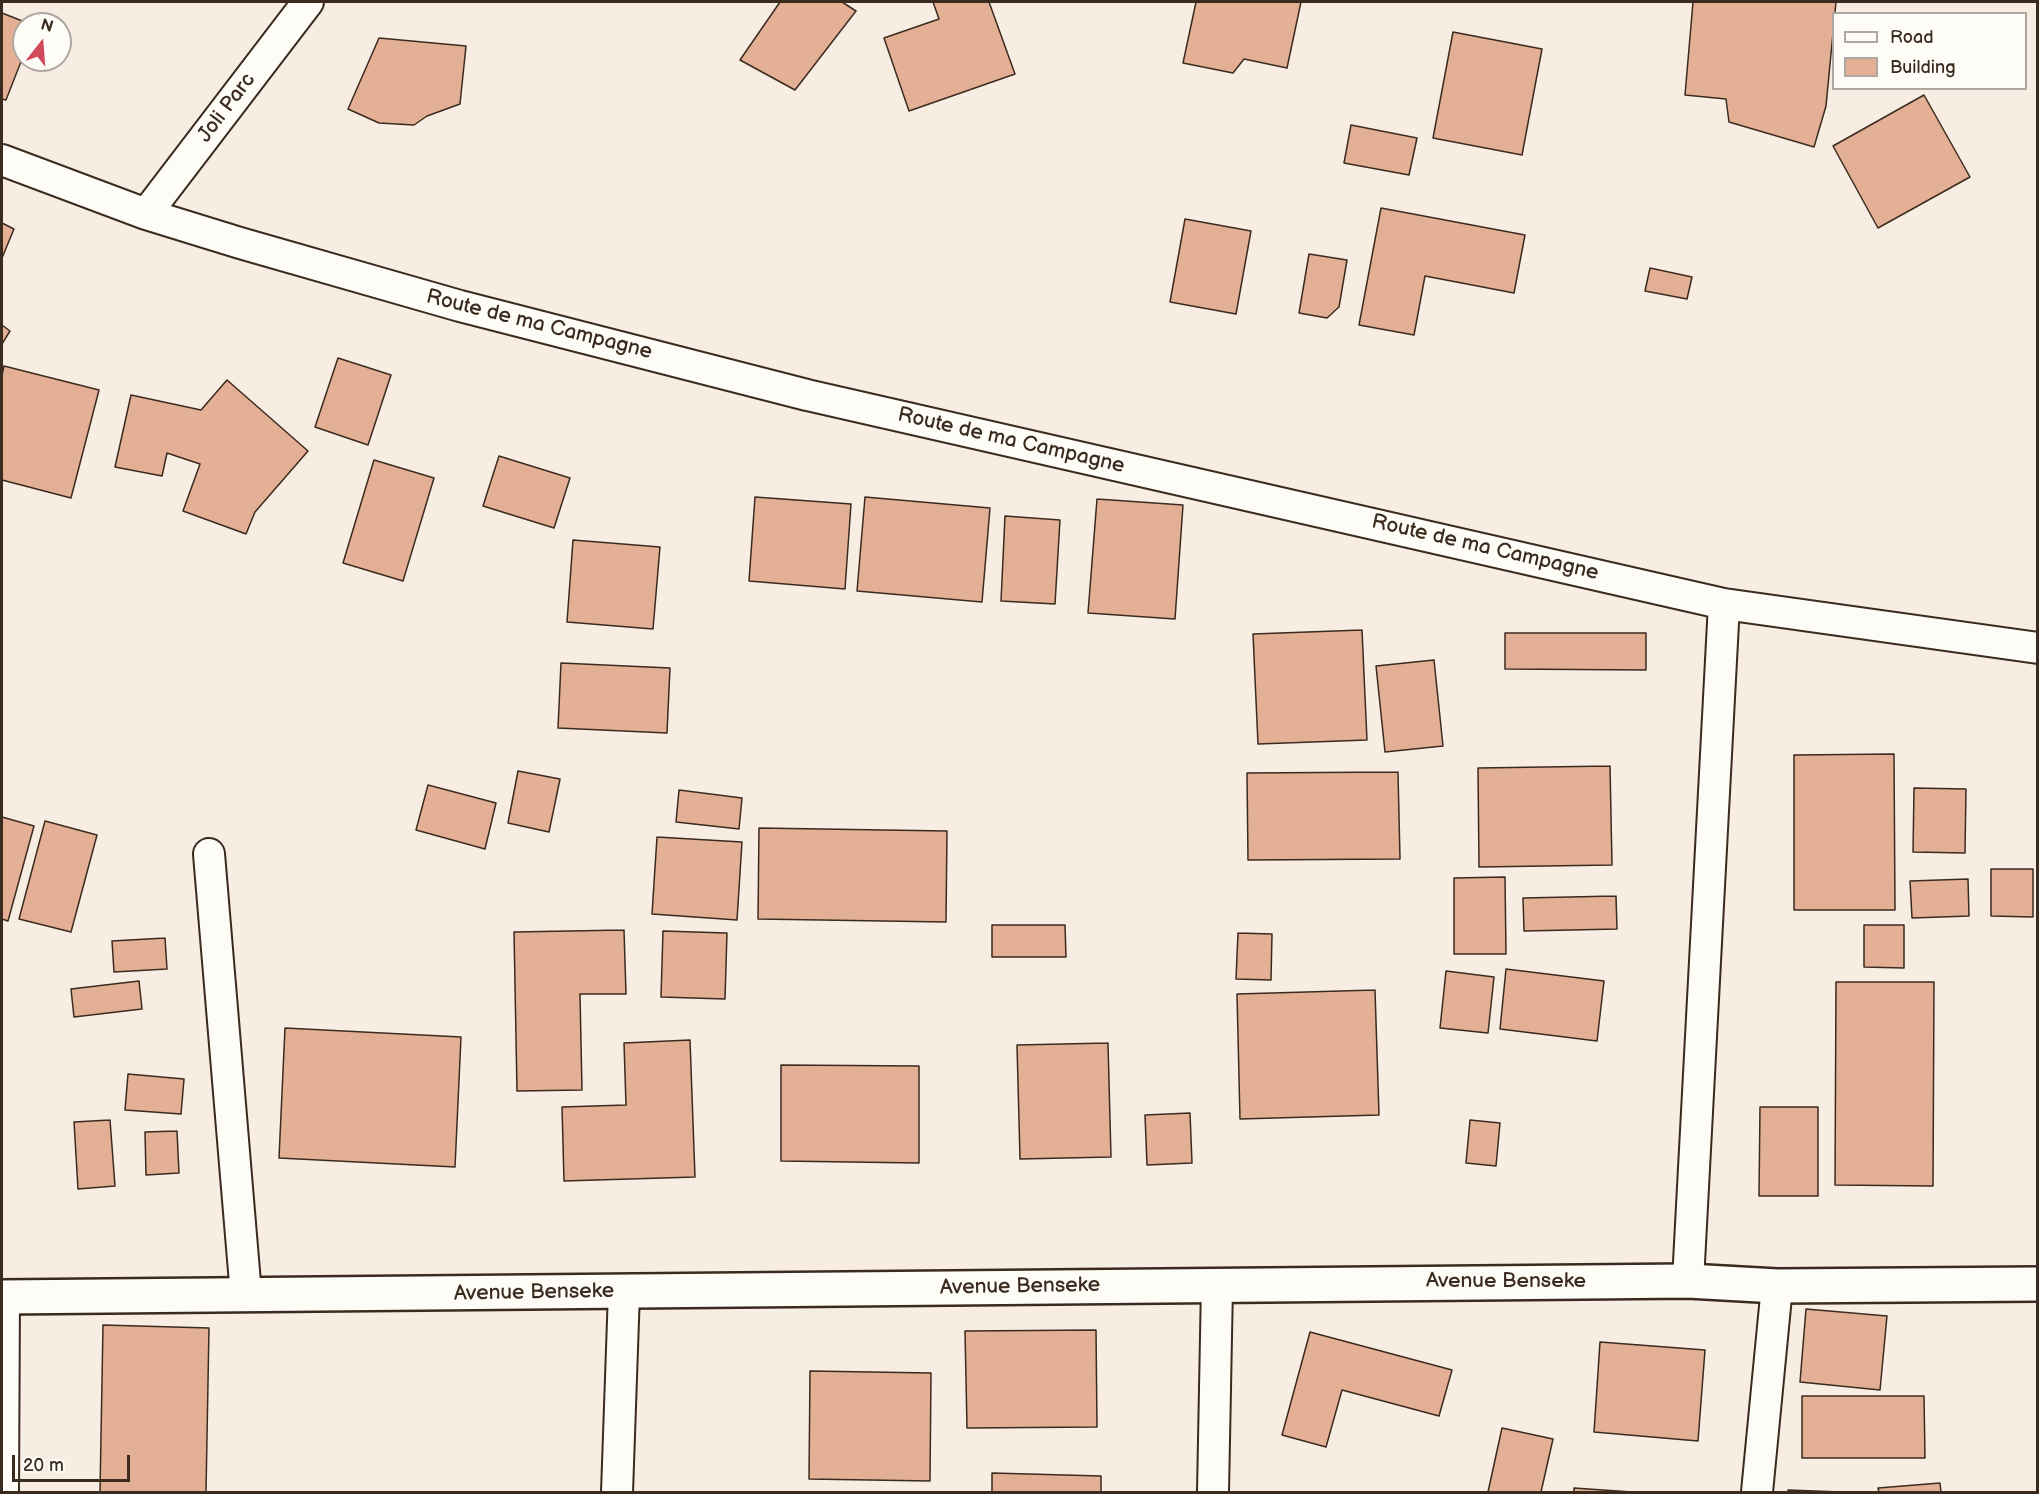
<!DOCTYPE html>
<html>
<head>
<meta charset="utf-8">
<style>
  body { margin:0 }
  #map { position:relative; width:2039px; height:1494px; overflow:hidden; background:#f8ede3; font-family:"Balsamiq Sans",sans-serif }
  canvas { display:block }
  .frame { position:absolute; inset:0; border:3px solid #3b2a1e; pointer-events:none }
  .legend { position:absolute; left:1832px; top:12px; width:195px; height:78px; box-sizing:border-box; background:#fdfcf7; border:2px solid #afa8a0; margin:0; padding:8px 10px; list-style:none; font-size:18px; color:#3b2a1e }
  .legend li { display:flex; align-items:center; gap:12px; height:30px }
  .legend b { width:30px; border:2px solid #afa8a0 }
  .north { position:absolute; left:12px; top:12px; width:60px; height:60px; box-sizing:border-box; background:#fdfcf7; border:2px solid #afa8a0; border-radius:50%; rotate:17deg; font-size:16px; font-weight:700; line-height:24px; text-align:center; color:#3b2a1e }
  .north::after { content:''; display:block; margin:auto; width:21px; height:27px; background:#d1495b; clip-path:polygon(50% 0,100% 100%,50% 72%,0 100%) }
  .scale { position:absolute; left:12px; top:1455px; width:118px; height:27px; box-sizing:border-box; border:3px solid #3b2a1e; border-top:0; padding-left:8px; font-size:18px; line-height:21px; white-space:nowrap; color:#3b2a1e; -webkit-text-stroke:4px #fdfcf7; paint-order:stroke }
</style>
</head>
<body>
<div id="map">
<canvas width="2039" height="1494"></canvas>
<div class="frame"></div>
<ul class="legend">
<li><b style="height:8px;background:#fdfcf7"></b>Road</li>
<li><b style="height:16px;background:#e3b095"></b>Building</li>
</ul>
<div class="north">N</div>
<div class="scale">20 m</div>
</div>
<script>
const context = document.querySelector('canvas').getContext('2d');
context.lineJoin = 'round';
function fillPath(path, color) {
  context.fillStyle = color;
  context.fill(path, 'evenodd');
}
function poly(rows) {
  const path = new Path2D();
  for (const r of rows) {
    path.moveTo(r[0], r[1]);
    for (let i = 2; i < r.length; i += 2) path.lineTo(r[i], r[i + 1]);
  }
  return path;
}
function stroke(path, color, width, dash) {
  context.strokeStyle = color;
  context.lineWidth = width;
  context.lineCap = dash ? 'butt' : 'round';
  context.setLineDash(dash || []);
  context.stroke(path);
}
function drawText(font, color, halo, rows, align = 'center') {
  context.font = font + ' "Balsamiq Sans",sans-serif';
  context.lineWidth = 6;
  context.setLineDash([]);
  context.textBaseline = 'middle';
  context.strokeStyle = halo;
  context.fillStyle = color;
  for (const [text, x, y, turn = 0] of rows) {
    context.save();
    context.translate(x, y);
    context.rotate((+turn || 0) * Math.PI / 180);
    context.textAlign = isNaN(turn) ? turn : align;
    if (halo) context.strokeText(text, 0, 0);
    context.fillText(text, 0, 0);
    context.restore();
  }
}
const building = poly([
  [780,2,842,2,856,11,795,90,740,60,780,2],
  [933,2,989,2,1015,74,909,111,884,38,939,19,933,2],
  [1196,2,1301,2,1287,68,1244,59,1233,73,1183,63,1196,2],
  [1693,2,1836,2,1826,106,1814,147,1729,122,1726,99,1685,95,1693,2],
  [2,13,30,24,24,24,24,54,6,100,2,99,2,13],
  [1453,32,1542,49,1522,155,1433,138,1453,32],
  [379,38,466,46,460,104,427,116,414,125,379,123,348,109,379,38],
  [1924,95,1970,177,1878,228,1833,146,1924,95],
  [1351,125,1417,138,1409,175,1344,163,1351,125],
  [1381,208,1525,235,1514,293,1425,276,1414,335,1359,325,1381,208],
  [1185,219,1251,231,1236,314,1170,302,1185,219],
  [2,223,14,229,2,258,2,223],
  [1309,254,1347,260,1339,307,1327,318,1299,313,1309,254],
  [1650,268,1692,277,1687,299,1645,291,1650,268],
  [2,325,10,331,2,344,2,325],
  [338,358,391,375,368,445,315,427,338,358],
  [4,366,99,390,71,498,2,480,2,375,4,366],
  [227,380,308,451,255,512,246,534,183,511,200,464,167,453,162,476,115,467,131,395,201,410,227,380],
  [499,456,570,478,554,528,483,506,499,456],
  [374,460,434,478,403,581,343,563,374,460],
  [755,497,851,504,845,589,749,581,755,497],
  [865,497,990,508,982,602,857,591,865,497],
  [1097,499,1183,505,1175,619,1088,613,1097,499],
  [1005,516,1060,520,1055,604,1001,601,1005,516],
  [573,540,660,547,653,629,567,622,573,540],
  [1362,630,1367,740,1258,744,1253,634,1362,630],
  [1505,633,1646,633,1646,670,1505,669,1505,633],
  [1434,660,1443,746,1385,752,1376,666,1434,660],
  [561,663,670,668,667,733,558,728,561,663],
  [1894,754,1895,910,1794,910,1794,755,1894,754],
  [1610,766,1612,865,1479,867,1478,768,1610,766],
  [518,771,560,779,549,832,508,823,518,771],
  [1398,772,1400,859,1248,860,1247,773,1398,772],
  [428,785,496,803,485,849,416,830,428,785],
  [1914,788,1966,789,1965,853,1913,852,1914,788],
  [679,790,742,798,739,829,676,822,679,790],
  [2,817,34,826,8,921,2,919,2,817],
  [45,821,97,835,71,932,19,919,45,821],
  [759,828,947,831,946,922,758,919,759,828],
  [657,837,742,842,737,920,652,914,657,837],
  [1991,869,2033,869,2033,917,1991,916,1991,869],
  [1505,877,1506,954,1454,954,1454,878,1505,877],
  [1968,879,1969,916,1912,918,1910,881,1968,879],
  [1616,896,1617,929,1524,931,1523,898,1616,896],
  [992,925,1065,925,1066,957,992,957,992,925],
  [1864,925,1904,925,1904,968,1864,967,1864,925],
  [624,930,626,994,580,994,582,1090,517,1091,514,932,624,930],
  [663,931,727,933,725,999,661,997,663,931],
  [1238,933,1272,934,1271,980,1236,979,1238,933],
  [165,938,167,969,114,972,112,941,165,938],
  [1506,969,1604,981,1597,1041,1500,1029,1506,969],
  [1446,971,1494,977,1488,1033,1440,1028,1446,971],
  [139,981,142,1009,74,1017,71,989,139,981],
  [1836,982,1934,982,1933,1186,1835,1185,1836,982],
  [1375,990,1379,1115,1240,1119,1237,994,1375,990],
  [285,1028,461,1037,455,1167,279,1158,285,1028],
  [690,1040,695,1177,564,1181,562,1107,626,1105,624,1043,690,1040],
  [1108,1043,1111,1157,1020,1159,1017,1045,1108,1043],
  [781,1065,919,1066,919,1163,781,1161,781,1065],
  [128,1074,184,1079,181,1114,125,1110,128,1074],
  [1760,1107,1818,1107,1818,1196,1759,1196,1760,1107],
  [1190,1113,1192,1163,1147,1165,1145,1115,1190,1113],
  [110,1120,115,1186,78,1189,74,1122,110,1120],
  [1470,1120,1500,1123,1496,1166,1466,1163,1470,1120],
  [177,1131,179,1173,146,1175,145,1132,177,1131],
  [1806,1309,1887,1316,1880,1390,1800,1382,1806,1309],
  [103,1325,209,1328,206,1492,100,1492,103,1325],
  [1096,1330,1097,1427,967,1428,965,1331,1096,1330],
  [1310,1332,1452,1370,1439,1416,1342,1390,1326,1447,1282,1435,1310,1332],
  [1600,1342,1705,1350,1698,1441,1594,1432,1600,1342],
  [810,1371,931,1373,930,1481,809,1479,810,1371],
  [1802,1396,1924,1396,1925,1458,1802,1458,1802,1396],
  [1502,1428,1553,1439,1541,1492,1488,1492,1502,1428],
  [992,1473,1101,1476,1101,1492,992,1492,992,1473],
  [1940,1483,1941,1492,1879,1492,1878,1488,1940,1483],
  [1574,1488,1632,1492,1574,1492,1574,1488],
  [1788,1490,1842,1492,1788,1492,1788,1490]
]);
fillPath(building, '#e3b095');
stroke(building, '#3b2a1e', 1.5);
const minor = poly([
  [2,160,146,214,240,243,460,306,807,395,1724,604,2038,648],
  [146,214,308,2],
  [209,854,246,1295],
  [1688,1281,1724,604],
  [3,1492,4,1297],
  [617,1492,624,1292],
  [1213,1492,1217,1285],
  [1757,1492,1777,1286]
]);
const tertiary = poly([
  [2,1297,1688,1281,1777,1286,2038,1284]
]);
stroke(minor, '#3b2a1e', 34);
stroke(tertiary, '#3b2a1e', 38);
stroke(minor, '#fdfcf7', 30);
stroke(tertiary, '#fdfcf7', 33);
drawText('21px', '#3b2a1e', '#fdfcf7', [
  ["Joli Parc",227,108,-53],
  ["Route de ma Campagne",539,325,14],
  ["Route de ma Campagne",1011,441,13],
  ["Route de ma Campagne",1485,548,13],
  ["Avenue Benseke",1506,1282],
  ["Avenue Benseke",1020,1287,-1],
  ["Avenue Benseke",534,1293,-1]
]);
</script>
</body>
</html>
